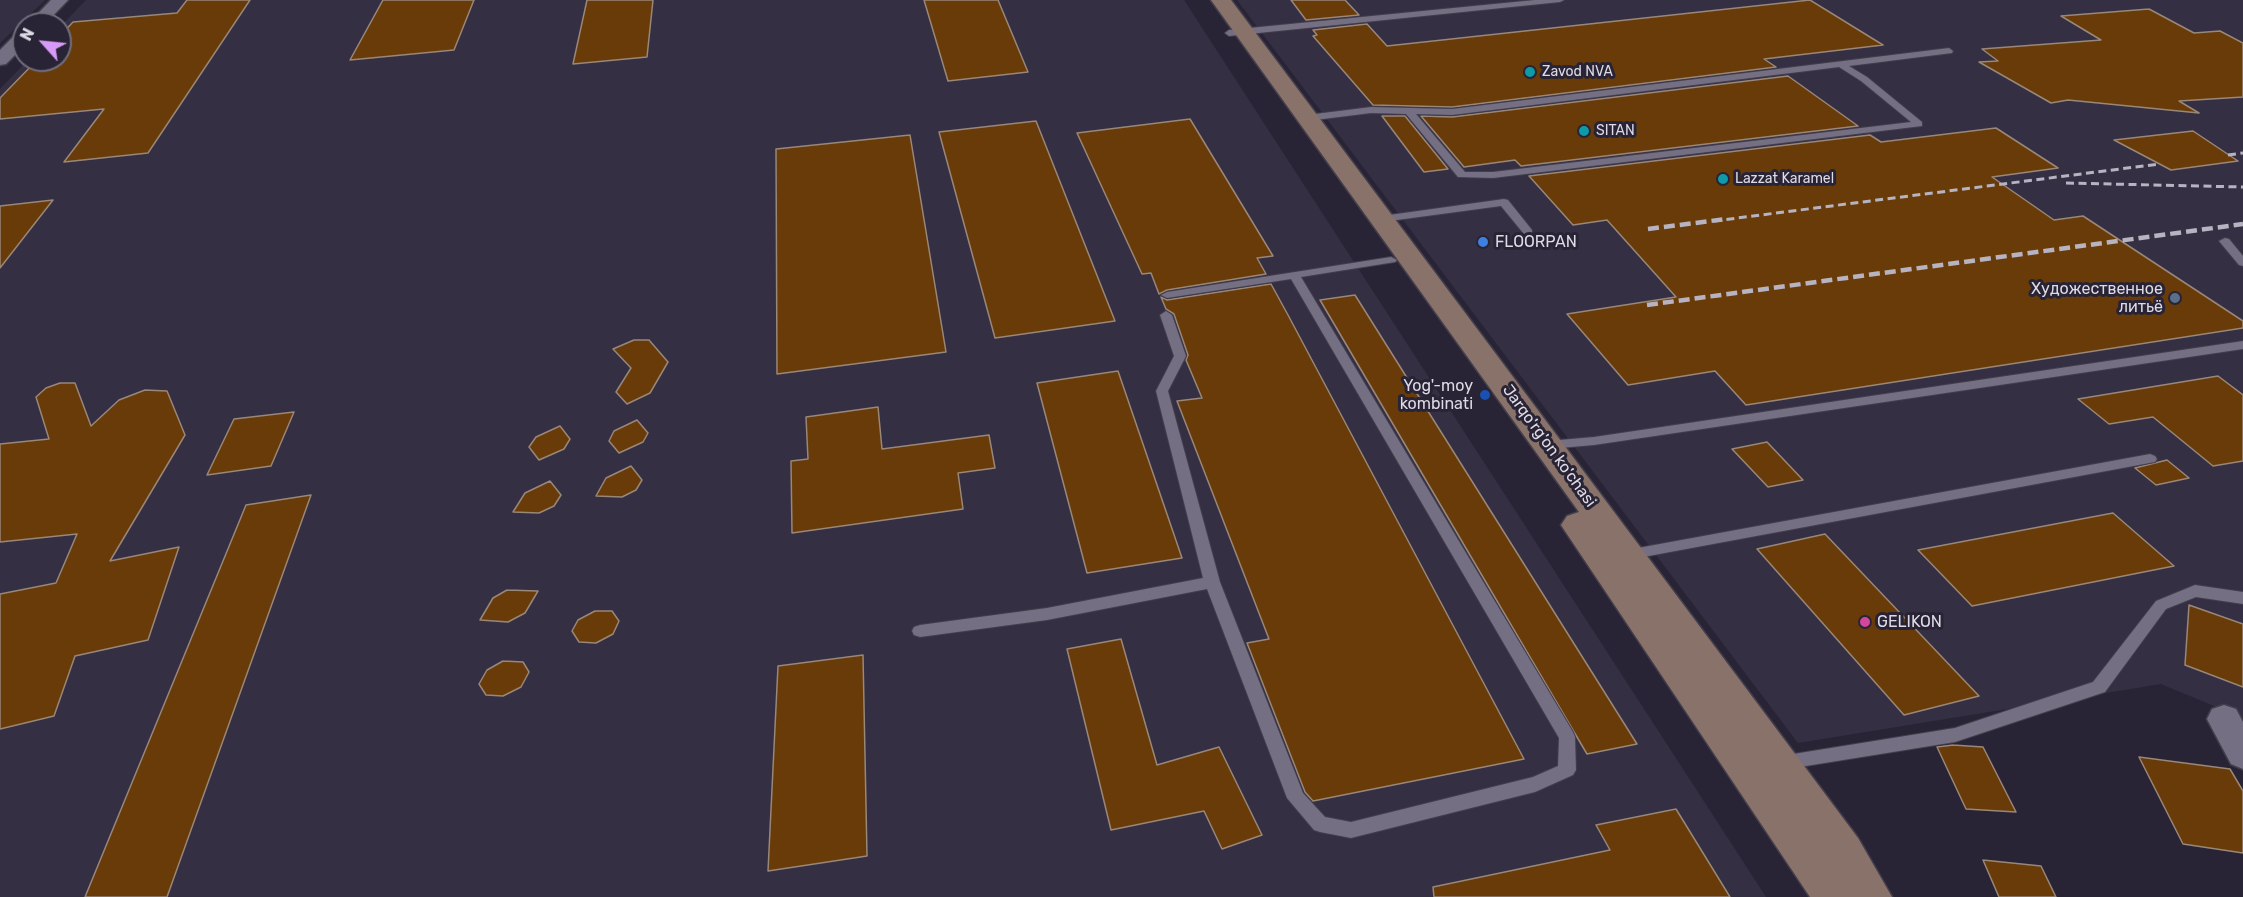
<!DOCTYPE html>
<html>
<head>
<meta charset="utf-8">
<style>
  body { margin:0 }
  #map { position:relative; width:2243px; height:897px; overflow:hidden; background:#292435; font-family:Rubik,sans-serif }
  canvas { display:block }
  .north { position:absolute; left:12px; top:12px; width:60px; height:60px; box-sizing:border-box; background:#292435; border:2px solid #716d7c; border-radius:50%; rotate:297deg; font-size:16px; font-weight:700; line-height:24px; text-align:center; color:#dedbe6 }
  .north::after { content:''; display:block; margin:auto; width:21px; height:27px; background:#d89af8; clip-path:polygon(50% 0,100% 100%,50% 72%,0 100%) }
</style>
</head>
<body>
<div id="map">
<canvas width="2243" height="897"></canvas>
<div class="north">N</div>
</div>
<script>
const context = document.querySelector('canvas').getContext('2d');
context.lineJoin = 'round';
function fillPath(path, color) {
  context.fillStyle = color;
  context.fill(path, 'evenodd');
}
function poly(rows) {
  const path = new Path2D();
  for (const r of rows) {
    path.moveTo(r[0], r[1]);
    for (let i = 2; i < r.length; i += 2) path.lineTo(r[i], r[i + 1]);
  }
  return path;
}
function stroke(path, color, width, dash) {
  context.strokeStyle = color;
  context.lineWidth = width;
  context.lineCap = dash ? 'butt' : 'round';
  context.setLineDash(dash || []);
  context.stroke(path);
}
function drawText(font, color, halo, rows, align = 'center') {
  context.font = font + ' Rubik,sans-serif';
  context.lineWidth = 6;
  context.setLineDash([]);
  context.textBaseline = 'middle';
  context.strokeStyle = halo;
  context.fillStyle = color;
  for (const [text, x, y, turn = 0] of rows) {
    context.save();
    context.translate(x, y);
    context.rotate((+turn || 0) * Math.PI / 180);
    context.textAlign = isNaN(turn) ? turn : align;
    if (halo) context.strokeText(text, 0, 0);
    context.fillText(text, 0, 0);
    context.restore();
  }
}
fillPath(poly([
  [0,0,45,0,0,43],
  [86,0,1184,0,1766,897,0,897,0,89,28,60,60,60,60,27],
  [1237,0,2243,0,2243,718,2161,684,1798,743]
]), '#352f44');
const building = poly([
  [187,0,250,0,148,153,64,162,104,109,0,119,0,98,37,60,60,60,60,36,73,22,177,13,187,0],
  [383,0,474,0,454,50,350,60,383,0],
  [587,0,653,0,647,57,573,64,587,0],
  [924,0,998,0,1028,72,948,81,924,0],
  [1291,0,1345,0,1359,15,1306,20,1291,0],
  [1810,0,1883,45,1764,59,1776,67,1452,107,1373,105,1313,36,1317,35,1313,30,1367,24,1387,46,1810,0],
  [2149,9,2194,33,2220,31,2243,43,2243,97,2179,101,2199,113,2068,100,2051,103,1979,62,1998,61,1982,49,2101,40,2061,16,2149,9],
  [1788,76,1858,126,1521,166,1515,160,1464,167,1421,116,1452,117,1788,76],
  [1382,116,1405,116,1448,169,1424,172,1382,116],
  [1190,119,1273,256,1257,258,1266,274,1167,290,1159,294,1151,273,1142,274,1077,133,1190,119],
  [1036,121,1115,321,995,338,939,132,1036,121],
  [1996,128,2058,168,1992,177,2054,220,2083,216,2243,321,2243,328,1746,405,1715,371,1628,385,1567,314,1676,297,1607,220,1573,225,1529,176,1870,135,1881,142,1996,128],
  [2193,131,2238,161,2171,170,2114,140,2193,131],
  [910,135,946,352,777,374,776,149,910,135],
  [53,200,0,268,0,206,53,200],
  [1271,284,1288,315,1524,759,1313,801,1305,792,1247,643,1269,639,1177,401,1202,398,1186,360,1188,355,1174,314,1166,309,1161,297,1167,300,1271,284],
  [1355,295,1637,744,1587,754,1320,300,1355,295],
  [634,340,649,340,668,362,650,393,627,404,616,392,631,368,613,349,634,340],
  [1118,371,1182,558,1087,573,1037,383,1118,371],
  [2218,376,2243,395,2243,461,2213,466,2153,417,2109,424,2078,399,2218,376],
  [60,383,75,383,91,426,119,400,145,390,167,391,185,435,110,561,179,547,148,640,75,656,54,716,0,729,0,594,56,583,77,534,0,542,0,444,49,439,36,397,46,388,60,383],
  [878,407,882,449,989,435,995,468,958,473,963,509,792,533,791,461,808,459,806,417,878,407],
  [294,412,271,466,207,475,234,419,294,412],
  [637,420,648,433,643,442,619,453,609,441,614,431,637,420],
  [560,426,570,439,564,449,539,460,529,447,536,437,560,426],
  [1767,442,1803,480,1768,487,1732,449,1767,442],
  [2167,460,2189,478,2156,485,2135,468,2167,460],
  [631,466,642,480,636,490,622,497,596,496,606,478,631,466],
  [550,481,561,495,554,506,539,513,513,512,525,493,550,481],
  [311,495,167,897,85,897,246,505,311,495],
  [2113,513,2174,566,1972,606,1918,550,2113,513],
  [1825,534,1979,696,1904,715,1757,549,1825,534],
  [507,590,538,591,525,613,508,622,480,620,493,598,507,590],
  [2189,605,2243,624,2243,687,2185,665,2189,605],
  [595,611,612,611,619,621,613,634,596,643,579,642,572,631,578,620,595,611],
  [1121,639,1157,765,1219,747,1262,835,1222,849,1204,811,1111,830,1067,649,1121,639],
  [863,655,867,856,768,871,778,666,863,655],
  [503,661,523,662,529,672,521,687,503,696,486,695,479,684,487,670,503,661],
  [1953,745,1983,747,2016,812,1966,809,1937,747,1953,745],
  [2139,757,2230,769,2243,791,2243,853,2183,844,2139,757],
  [1676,809,1730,897,1434,897,1433,887,1610,850,1596,825,1676,809],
  [1983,860,2041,866,2056,897,1999,897,1983,860]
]);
fillPath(building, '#683b09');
stroke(building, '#998778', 1.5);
const lane = poly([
  [1535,0,1564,0,1560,2,1229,36,1225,33,1229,30,1535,0],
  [1949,48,1953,51,1952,53,1849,66,1867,77,1922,122,1922,126,1493,178,1458,177,1406,114,1371,113,1307,121,1302,118,1307,115,1371,107,1452,109,1949,48],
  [1839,67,1861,81,1911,122,1493,172,1465,172,1416,114,1452,115,1839,67],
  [1504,199,1508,200,1532,230,1532,234,1524,234,1501,206,1382,222,1377,219,1382,216,1504,199],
  [2225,238,2229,239,2243,256,2243,266,2239,265,2219,241,2225,238],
  [1391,257,1397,260,1395,262,1301,277,1573,732,1575,737,1576,770,1573,775,1535,792,1351,838,1320,832,1314,830,1287,798,1207,589,1047,620,920,637,914,635,912,631,914,627,920,625,1047,608,1203,578,1156,391,1174,356,1160,315,1166,311,1172,315,1186,356,1168,391,1220,582,1303,793,1325,817,1351,822,1533,777,1558,766,1559,738,1291,279,1167,298,1161,295,1167,292,1391,257],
  [2243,341,2243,349,1594,445,1548,449,1541,445,1548,441,1594,437,2243,341],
  [2150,454,2155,456,2157,459,2155,462,1627,560,1622,559,1620,555,1622,551,1627,550,2150,454],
  [2195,585,2243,592,2243,604,2196,597,2166,609,2105,692,1955,742,1781,770,1775,768,1772,763,1775,758,1781,756,1955,728,2093,682,2156,601,2195,585]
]);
const street = poly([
  [51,0,68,0,45,24,28,24,51,0],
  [24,31,24,46,6,64,0,65,0,50,18,32,24,31],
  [2224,705,2236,709,2243,722,2243,769,2231,764,2207,719,2212,709,2224,705]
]);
const secondary = poly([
  [1211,0,1231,0,1858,838,1892,897,1810,897,1567,534,1561,525,1567,516,1579,512,1211,0]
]);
stroke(lane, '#433e4c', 2);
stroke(street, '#433e4c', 3);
stroke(secondary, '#433e4c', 3);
fillPath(lane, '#756f83');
fillPath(street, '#756f83');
fillPath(secondary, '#897269');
stroke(poly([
  [2228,155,2243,153],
  [2066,183,2243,187],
  [1714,221,2159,164]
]), '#b7b3c0', 3, [8, 4.5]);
stroke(poly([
  [1648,229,1726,219],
  [1647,305,2243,224]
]), '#b7b3c0', 4.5, [11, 5]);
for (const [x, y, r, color] of [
  [1530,72,6,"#0f9aa8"],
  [1584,131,6,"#0f9aa8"],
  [1723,179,6,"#0f9aa8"],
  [1483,242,6,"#3f7fe0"],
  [2175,298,6,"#5c6f8a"],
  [1485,395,6,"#1a4fb4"],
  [1865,622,6,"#d1479c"]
]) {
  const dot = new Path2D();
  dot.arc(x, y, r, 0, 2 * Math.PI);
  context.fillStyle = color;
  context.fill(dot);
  stroke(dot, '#292435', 2);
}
drawText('14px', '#dedbe6', '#292435', [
  ["Zavod NVA",1542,72],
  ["SITAN",1596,131],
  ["Lazzat Karamel",1735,179]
], 'left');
drawText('16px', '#dedbe6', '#292435', [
  ["FLOORPAN",1495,242],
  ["Художественное",2163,289,"right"],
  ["литьё",2163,307,"right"],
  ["Yog'-moy",1473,386,"right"],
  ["kombinati",1473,404,"right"],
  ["GELIKON",1877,622]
], 'left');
drawText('16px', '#dedbe6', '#292435', [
  ["Jarqo'rg'on ko'chasi",1549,446,54]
]);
</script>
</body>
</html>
